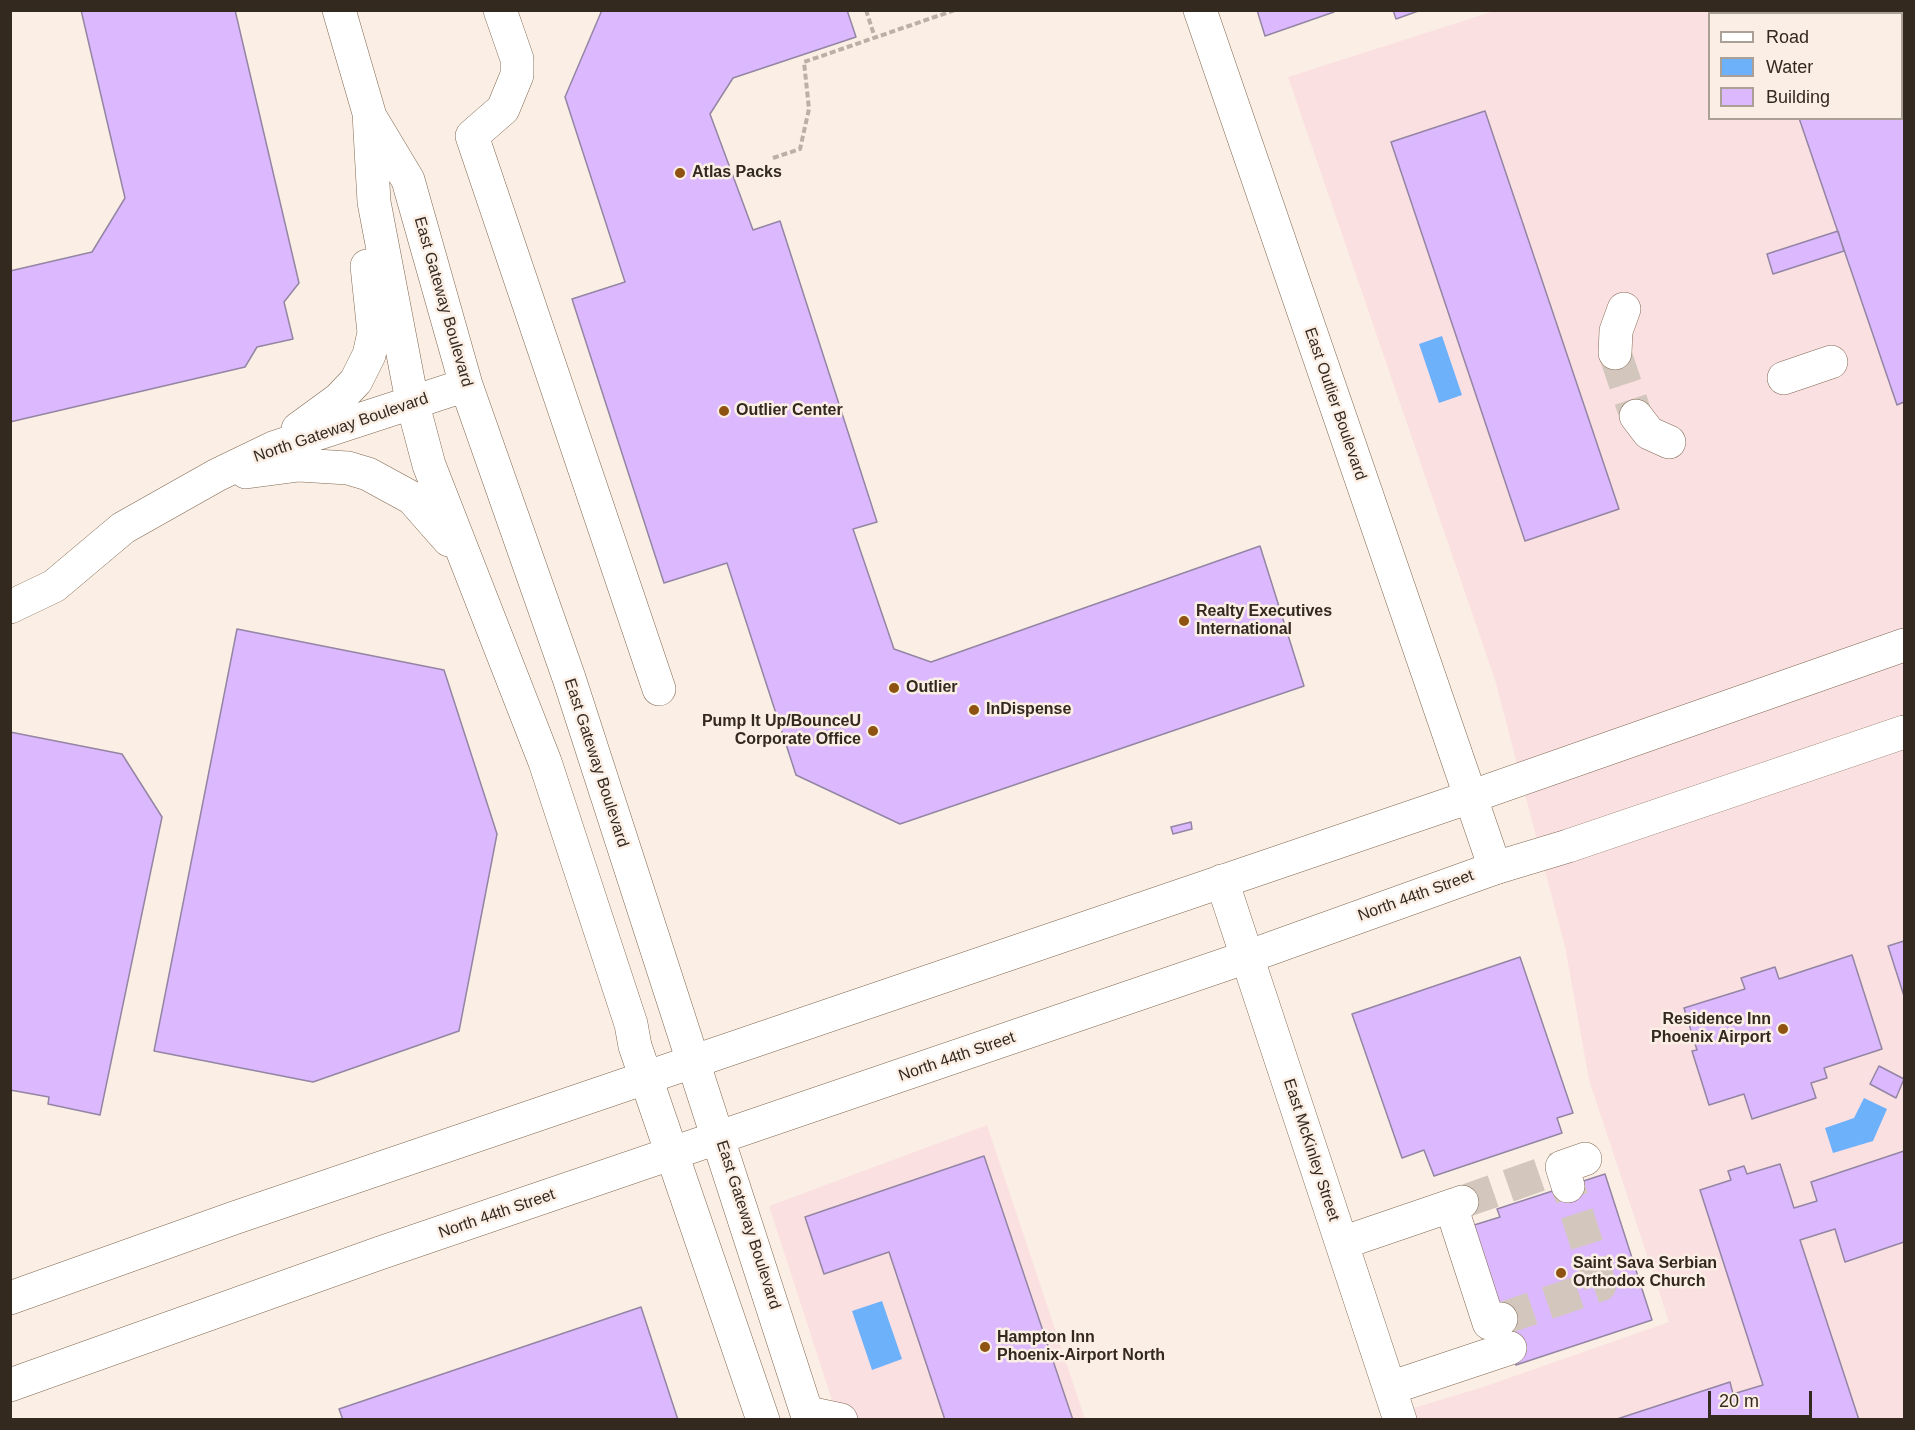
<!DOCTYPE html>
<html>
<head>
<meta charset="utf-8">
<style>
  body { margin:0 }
  #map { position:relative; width:1915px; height:1430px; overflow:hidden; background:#fbefe5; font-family:Helvetica,sans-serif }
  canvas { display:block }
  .frame { position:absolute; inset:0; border:12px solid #34291f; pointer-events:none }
  .legend { position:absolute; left:1708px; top:12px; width:195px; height:108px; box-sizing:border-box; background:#fbefe5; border:2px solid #aba096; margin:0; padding:8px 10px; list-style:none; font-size:18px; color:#34291f }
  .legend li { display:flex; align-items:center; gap:12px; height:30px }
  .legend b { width:30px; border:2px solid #aba096 }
  .scale { position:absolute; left:1708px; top:1391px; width:104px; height:27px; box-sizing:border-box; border:3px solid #34291f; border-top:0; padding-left:8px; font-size:18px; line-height:21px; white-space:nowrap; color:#34291f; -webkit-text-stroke:4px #fbefe5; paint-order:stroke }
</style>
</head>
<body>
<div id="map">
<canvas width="1915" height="1430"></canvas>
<div class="frame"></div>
<ul class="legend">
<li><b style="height:8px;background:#fff"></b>Road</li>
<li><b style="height:16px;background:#6eb1fb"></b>Water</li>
<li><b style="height:16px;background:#dcb9ff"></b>Building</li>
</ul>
<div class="scale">20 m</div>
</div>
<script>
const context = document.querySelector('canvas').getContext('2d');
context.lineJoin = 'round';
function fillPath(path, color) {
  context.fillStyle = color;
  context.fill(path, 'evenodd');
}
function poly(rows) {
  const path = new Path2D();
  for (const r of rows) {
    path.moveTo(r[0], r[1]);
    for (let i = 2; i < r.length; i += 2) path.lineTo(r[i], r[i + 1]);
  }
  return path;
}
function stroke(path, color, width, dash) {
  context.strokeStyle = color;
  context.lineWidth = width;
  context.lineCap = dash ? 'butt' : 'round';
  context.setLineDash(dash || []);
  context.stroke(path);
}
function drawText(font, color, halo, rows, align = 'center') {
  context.font = font + ' Helvetica,sans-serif';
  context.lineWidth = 5;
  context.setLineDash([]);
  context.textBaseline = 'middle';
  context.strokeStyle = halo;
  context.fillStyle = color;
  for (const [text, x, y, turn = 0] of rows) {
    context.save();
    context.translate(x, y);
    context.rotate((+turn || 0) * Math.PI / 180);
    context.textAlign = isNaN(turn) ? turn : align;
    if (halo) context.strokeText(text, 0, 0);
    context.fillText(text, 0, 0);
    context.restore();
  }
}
fillPath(poly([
  [1494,11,1904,11,1904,1419,1377,1419,1483,1387,1669,1322,1589,1080,1565,947,1495,680,1288,77],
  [1710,14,1902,14,1902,118,1710,118],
  [987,1125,1085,1419,838,1419,769,1206]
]), '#fbe0e2');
fillPath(poly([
  [1442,336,1462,395,1439,403,1419,344],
  [1864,1098,1887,1109,1873,1141,1833,1153,1825,1128,1854,1118],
  [882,1301,902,1359,872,1370,852,1311]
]), '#6eb1fb');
const building = poly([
  [81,10,235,10,299,283,284,302,293,339,257,347,245,367,10,422,10,271,92,252,125,198,81,10],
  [602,10,847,10,856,37,733,78,710,114,753,230,780,221,877,522,853,529,894,649,931,662,1260,546,1304,686,900,824,796,775,727,563,664,583,572,299,625,282,565,97,602,10],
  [1257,10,1333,10,1334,12,1265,36,1257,10],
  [1393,10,1421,10,1396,19,1393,10],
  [1833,10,1876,10,1877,14,1824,14,1833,10],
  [1902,85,1904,94,1904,402,1897,405,1799,118,1902,118,1902,85],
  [1485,111,1619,509,1525,541,1391,142,1485,111],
  [1838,231,1844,251,1773,274,1767,254,1838,231],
  [237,629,444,670,497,834,459,1031,313,1082,154,1051,237,629],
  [10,732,122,754,162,817,100,1115,48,1104,49,1097,10,1090,10,732],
  [1191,822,1192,829,1173,834,1171,827,1191,822],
  [1904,941,1904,996,1888,946,1904,941],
  [1852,955,1882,1049,1824,1068,1827,1078,1811,1083,1816,1098,1752,1119,1744,1094,1709,1105,1692,1051,1697,1050,1684,1008,1745,989,1741,978,1775,967,1779,979,1852,955],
  [1520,957,1573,1113,1557,1118,1562,1133,1434,1176,1424,1150,1402,1158,1352,1014,1520,957],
  [1879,1066,1904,1079,1896,1098,1870,1084,1879,1066],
  [1904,1151,1904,1242,1845,1262,1835,1229,1800,1240,1859,1420,1614,1420,1730,1382,1733,1394,1763,1385,1700,1190,1731,1180,1728,1171,1744,1166,1747,1174,1780,1164,1794,1208,1817,1201,1811,1182,1904,1151],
  [984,1156,1073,1420,945,1420,889,1252,824,1274,805,1217,984,1156],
  [1605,1174,1652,1320,1516,1365,1471,1226,1500,1217,1497,1209,1605,1174],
  [641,1307,678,1420,343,1420,339,1409,641,1307]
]);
fillPath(building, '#dcb9ff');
stroke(building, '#9385a3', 1.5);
stroke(poly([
  [1615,353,1636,416],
  [1462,1202,1562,1167],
  [1501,1319,1600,1285,1568,1186]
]), '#d3c7bd', 33, [33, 16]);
const minor = poly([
  [339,10,369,113,374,202,412,401,429,465,545,762,631,1024,635,1046,763,1420],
  [500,10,517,59,517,75,503,109,472,136,659,689],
  [1200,10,1495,868],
  [372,120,408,180,466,385,569,678,809,1420],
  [1615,353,1616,331,1624,309],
  [1784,378,1831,362],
  [1636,416,1649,433,1669,442],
  [298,429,339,399,356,381,369,355,374,333,367,266],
  [246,472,299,465,348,468,368,474,412,498,449,540],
  [10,607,54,586,123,528,217,475,273,448,466,385],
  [1222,881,1400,1420],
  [1568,1186,1562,1167,1585,1159],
  [1451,1206,1489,1323,1501,1319],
  [1342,1243,1462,1202],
  [1390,1388,1510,1348],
  [808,1413,841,1420]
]);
const major = poly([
  [10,1298,234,1218,1470,797,1904,645],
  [10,1385,380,1253,1247,957,1495,868,1568,846,1904,732]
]);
stroke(minor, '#816851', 34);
stroke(major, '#816851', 34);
stroke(poly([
  [866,10,875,38],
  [773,158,800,149,809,109,804,62,955,10]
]), '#bcb0a6', 4, [6, 3]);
stroke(minor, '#fff', 33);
stroke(major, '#fff', 33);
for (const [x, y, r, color] of [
  [680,173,6,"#8e5311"],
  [724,411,6,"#8e5311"],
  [1184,621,6,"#8e5311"],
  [894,688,6,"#8e5311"],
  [974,710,6,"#8e5311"],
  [873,731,6,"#8e5311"],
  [1783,1029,6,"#8e5311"],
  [1561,1273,6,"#8e5311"],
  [985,1347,6,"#8e5311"]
]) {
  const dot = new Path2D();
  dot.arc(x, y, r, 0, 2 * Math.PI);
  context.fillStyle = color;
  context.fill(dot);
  stroke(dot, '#fbefe5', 2);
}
drawText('bold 16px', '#34291f', '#fbefe5', [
  ["Atlas Packs",692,173],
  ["Outlier Center",736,411],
  ["Realty Executives",1196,612],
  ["International",1196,630],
  ["Outlier",906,688],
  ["InDispense",986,710],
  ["Pump It Up/BounceU",861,722,"right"],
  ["Corporate Office",861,740,"right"],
  ["Residence Inn",1771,1020,"right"],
  ["Phoenix Airport",1771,1038,"right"],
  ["Saint Sava Serbian",1573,1264],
  ["Orthodox Church",1573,1282],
  ["Hampton Inn",997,1338],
  ["Phoenix-Airport North",997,1356]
], 'left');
drawText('16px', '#34291f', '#fbefe5', [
  ["East Gateway Boulevard",443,302,74],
  ["East Outlier Boulevard",1335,404,71],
  ["North Gateway Boulevard",341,428,-19],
  ["East Gateway Boulevard",596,763,72],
  ["North 44th Street",1416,896,-20],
  ["North 44th Street",957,1057,-19],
  ["East McKinley Street",1311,1150,72],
  ["North 44th Street",497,1214,-19],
  ["East Gateway Boulevard",748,1225,72]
]);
</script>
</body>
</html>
